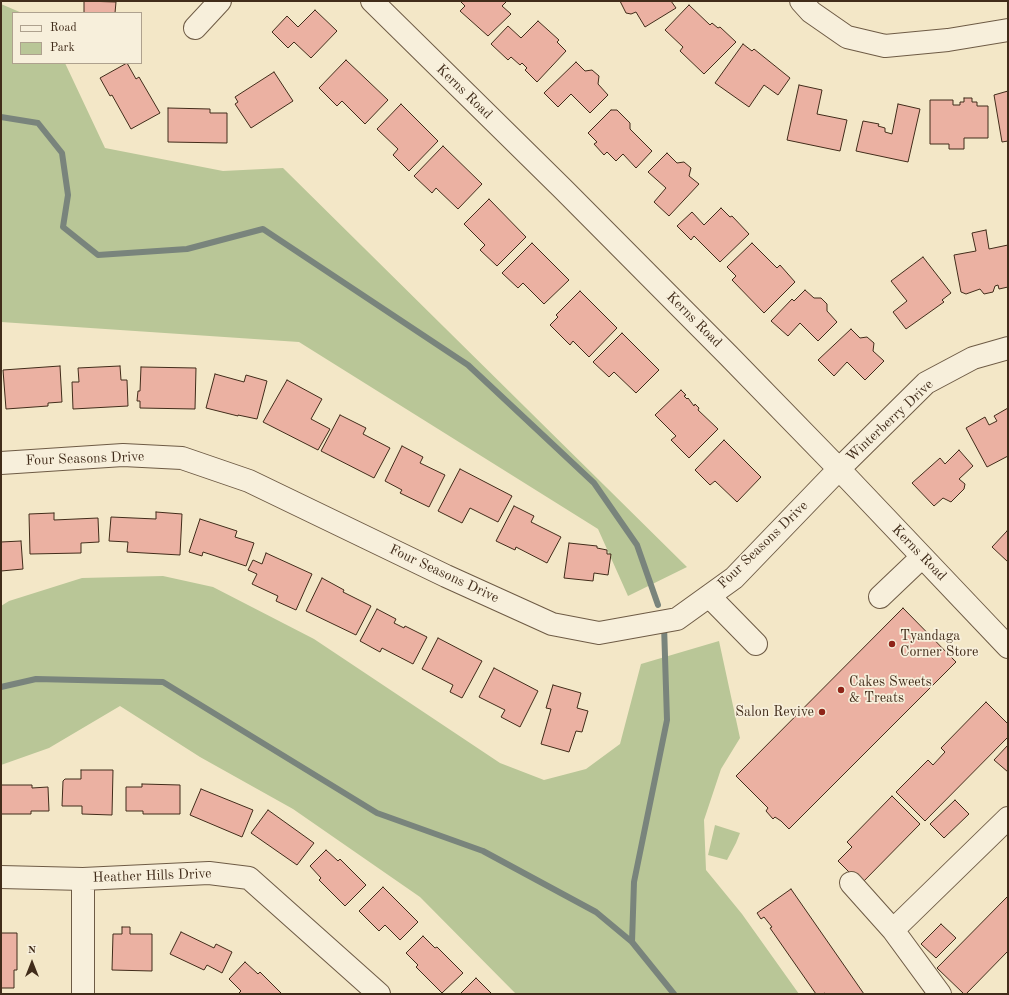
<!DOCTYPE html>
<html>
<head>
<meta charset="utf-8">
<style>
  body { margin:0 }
  #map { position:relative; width:1009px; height:995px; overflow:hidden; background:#f3e7c7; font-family:"Old Standard TT",serif }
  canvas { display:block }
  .frame { position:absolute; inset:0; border:2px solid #412c1a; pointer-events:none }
  .legend { position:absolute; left:12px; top:12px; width:130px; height:52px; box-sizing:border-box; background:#f7efdb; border:1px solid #aea18e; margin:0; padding:5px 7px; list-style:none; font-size:12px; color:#412c1a }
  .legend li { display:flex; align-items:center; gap:8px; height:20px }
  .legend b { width:20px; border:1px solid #aea18e }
  .north { position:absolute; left:12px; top:943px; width:40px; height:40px; -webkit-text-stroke:3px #f7efdb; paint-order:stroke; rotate:0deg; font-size:11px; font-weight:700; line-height:16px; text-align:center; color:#412c1a }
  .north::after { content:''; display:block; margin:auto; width:14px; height:18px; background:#412c1a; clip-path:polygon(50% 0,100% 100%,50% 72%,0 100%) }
</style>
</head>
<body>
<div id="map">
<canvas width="1009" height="995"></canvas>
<div class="frame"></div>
<ul class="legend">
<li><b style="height:5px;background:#f7efdb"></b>Road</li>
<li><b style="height:11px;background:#b9c697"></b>Park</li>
</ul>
<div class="north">N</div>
</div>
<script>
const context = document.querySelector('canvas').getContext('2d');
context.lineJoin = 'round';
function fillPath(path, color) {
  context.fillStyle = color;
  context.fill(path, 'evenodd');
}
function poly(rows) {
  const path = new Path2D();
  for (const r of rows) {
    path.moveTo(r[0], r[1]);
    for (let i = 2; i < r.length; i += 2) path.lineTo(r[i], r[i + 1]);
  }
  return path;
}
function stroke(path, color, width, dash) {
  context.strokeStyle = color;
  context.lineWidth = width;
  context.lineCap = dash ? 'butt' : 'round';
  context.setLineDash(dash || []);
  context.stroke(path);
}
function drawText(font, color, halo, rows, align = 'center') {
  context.font = font + ' "Old Standard TT",serif';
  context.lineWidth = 3.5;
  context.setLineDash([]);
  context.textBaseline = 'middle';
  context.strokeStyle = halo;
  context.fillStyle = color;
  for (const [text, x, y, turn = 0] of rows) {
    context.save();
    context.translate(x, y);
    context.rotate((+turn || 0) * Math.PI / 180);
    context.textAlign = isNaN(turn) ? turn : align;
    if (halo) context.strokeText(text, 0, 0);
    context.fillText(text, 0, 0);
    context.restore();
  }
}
fillPath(poly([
  [1,4,22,13,13,13,13,63,65,63,105,148,223,171,283,168,687,567,628,596,598,529,299,342,1,322],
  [163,576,213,587,314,639,500,763,544,780,586,769,620,744,641,664,719,641,740,738,721,769,704,820,706,870,742,914,799,994,516,994,420,897,293,809,200,757,120,706,49,748,1,765,1,606,9,601,82,578],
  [715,825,740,833,736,843,727,860,708,855]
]), '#b9c697');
stroke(poly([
  [1,117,38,123,62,153,68,195,63,227,98,255,187,249,263,229,468,365,594,483,637,545,658,605],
  [1,687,36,679,163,682,377,813,483,851,596,912,632,942,674,994],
  [632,942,634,882,667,720,664,625]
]), '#79847c', 6);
const building = poly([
  [84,1,116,2,115,13,84,13,84,1],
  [460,1,506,1,506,2,502,6,511,14,488,36,460,11,465,6,460,1],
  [620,1,671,1,676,8,645,27,636,12,631,14,626,13,620,1],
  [689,5,710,25,712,23,718,28,720,27,736,42,704,74,680,51,683,47,665,30,689,5],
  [315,10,337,31,311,58,294,42,288,48,272,32,287,16,298,27,315,10],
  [538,21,559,40,557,42,566,51,537,82,525,70,527,68,522,63,520,65,511,57,508,60,491,44,508,26,521,38,538,21],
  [743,44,752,51,754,49,790,78,778,95,764,85,749,107,715,83,743,44],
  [346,60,388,100,365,124,342,101,337,106,319,88,346,60],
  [576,62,585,71,592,70,599,76,598,84,608,95,590,113,571,94,558,107,544,93,576,62],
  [127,63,136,79,139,77,160,113,131,129,112,95,110,96,100,78,127,63],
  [274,72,293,101,251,128,235,104,238,102,235,97,274,72],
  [799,85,822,90,817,114,847,120,840,151,787,140,799,85],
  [1008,91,1008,141,1002,142,994,95,1008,91],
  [964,98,972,98,972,102,977,102,977,106,988,106,988,138,964,138,964,149,949,149,949,144,930,144,930,100,953,100,953,105,960,105,960,102,964,102,964,98],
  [401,104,438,141,409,171,393,155,398,149,377,129,401,104],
  [898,104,920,109,908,162,856,151,863,121,879,124,878,126,885,128,885,132,892,134,898,104],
  [168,108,210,109,210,113,227,113,227,143,168,142,168,108],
  [611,110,617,110,630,123,630,129,652,151,636,168,623,154,616,161,607,152,604,155,594,144,597,142,588,133,611,110],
  [443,146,482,184,458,209,436,188,432,193,414,176,443,146],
  [667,153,677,163,684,162,691,168,689,176,699,184,669,216,654,202,666,188,648,172,667,153],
  [489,199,526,237,497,266,480,250,485,245,464,224,489,199],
  [721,208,730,217,732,216,749,234,720,262,694,236,691,240,677,226,692,212,704,225,721,208],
  [986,230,989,249,1008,245,1008,287,999,289,998,285,995,286,993,292,984,294,980,289,966,294,961,292,954,255,976,251,972,233,986,230],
  [532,243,569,280,544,304,523,283,518,288,502,273,532,243],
  [752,243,777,268,780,265,795,282,764,313,732,280,736,276,727,267,752,243],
  [923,257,951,293,942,300,944,302,906,329,893,312,907,301,891,281,923,257],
  [805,290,814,298,821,298,827,304,827,311,837,322,818,341,800,323,788,336,771,321,792,299,794,301,805,290],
  [580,291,617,328,589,357,573,341,570,345,550,325,558,317,556,315,580,291],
  [851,329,860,338,867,337,874,343,873,351,884,361,865,380,847,362,834,376,818,360,851,329],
  [622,333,659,370,636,393,614,372,609,377,593,362,622,333],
  [60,366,62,402,48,403,48,406,6,409,3,370,60,366],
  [120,366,121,380,127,380,128,406,73,409,72,382,79,382,78,368,120,366],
  [141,367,196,368,195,409,140,408,140,401,137,401,138,391,140,391,141,367],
  [215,374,244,382,246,375,267,381,257,419,238,415,238,416,206,408,215,374],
  [287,380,322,399,311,419,330,429,318,450,263,422,287,380],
  [681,390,686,395,684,396,687,399,688,398,694,406,695,404,699,408,698,410,718,429,689,458,671,440,676,436,655,415,681,390],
  [1008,408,1008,456,987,467,966,428,985,417,989,425,997,421,994,416,1008,408],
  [340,415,366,428,363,434,390,448,374,478,321,451,340,415],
  [724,440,761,477,737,502,715,481,710,485,695,470,724,440],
  [402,446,423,457,420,463,445,475,429,507,400,493,402,490,385,481,402,446],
  [959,450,973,466,959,479,965,484,964,489,951,502,943,498,934,506,912,483,940,458,945,464,959,450],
  [460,469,512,496,498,522,470,508,462,523,438,511,460,469],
  [514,506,534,516,531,522,561,537,547,563,516,547,515,550,496,541,514,506],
  [156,512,182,514,180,555,127,552,128,542,109,541,111,517,156,519,156,512],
  [54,513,54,520,98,518,99,542,81,543,81,553,30,554,29,514,54,513],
  [200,519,237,531,235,537,254,543,246,566,203,552,202,556,189,552,200,519],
  [1007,531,1008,532,1008,562,992,547,1007,531],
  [21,541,23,569,1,571,1,542,21,541],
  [569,543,597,546,597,548,607,550,607,554,611,554,608,575,594,573,593,581,564,578,569,543],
  [266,553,312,574,296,610,276,601,278,596,252,584,257,574,248,570,253,560,262,564,266,553],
  [322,578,344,590,343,592,371,606,356,635,306,611,322,578],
  [903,608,956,662,789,829,781,821,775,817,773,819,766,811,768,808,736,776,903,608],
  [377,609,396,619,394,623,404,628,405,626,427,637,413,664,382,648,380,652,360,641,377,609],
  [438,638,482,661,462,698,450,692,453,685,422,669,438,638],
  [494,668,538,691,520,727,501,717,505,710,479,697,494,668],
  [553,685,581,693,577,708,588,711,582,732,576,731,569,752,541,744,551,709,546,708,553,685],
  [986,702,1008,724,1008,737,925,821,896,792,928,760,933,765,945,752,941,748,986,702],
  [1008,745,1008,772,994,760,1008,745],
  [81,770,113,770,112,815,82,814,82,806,62,806,63,781,65,779,81,779,81,770],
  [142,784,180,785,180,814,143,814,143,811,126,811,126,787,142,787,142,784],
  [1,785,32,785,32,788,48,787,49,811,31,811,31,814,1,814,1,785],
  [201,789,253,810,242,837,190,815,201,789],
  [892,796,920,824,861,884,838,861,852,847,847,842,892,796],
  [955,800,969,814,944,838,930,824,955,800],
  [268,810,314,843,297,865,251,833,268,810],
  [326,850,338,861,340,859,366,885,345,906,319,880,321,878,310,866,326,850],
  [383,887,418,922,400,940,385,925,379,931,359,911,383,887],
  [791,889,864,994,826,994,825,993,823,994,816,994,770,928,772,927,764,917,761,919,757,913,791,889],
  [1008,896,1008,951,966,994,964,994,937,968,1008,896],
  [941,924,956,938,936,958,921,944,941,924],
  [122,927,130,927,130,934,152,934,152,971,112,970,113,934,122,934,122,927],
  [181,932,214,948,216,944,232,952,222,973,207,965,204,970,170,954,181,932],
  [1,933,17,933,17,970,14,970,14,988,1,988,1,933],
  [423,936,435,948,437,947,463,973,442,993,416,967,418,965,406,953,423,936],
  [245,962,258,974,260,972,282,994,240,994,239,993,241,991,229,979,245,962],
  [476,978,492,994,460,994,476,978]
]);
fillPath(building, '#ebb1a2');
stroke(building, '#412c1a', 1);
const minor = poly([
  [372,1,563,189,729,356,839,469,1008,647],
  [801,1,811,12,847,37,885,46,948,40,1008,30],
  [195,28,220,1],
  [1,463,123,455,182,458,249,481,446,576,552,624,599,633,677,619,734,578,839,469,926,383,973,358,1008,348],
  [709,596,756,644],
  [880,597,922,557],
  [1,877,83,879,209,873,249,878,379,994],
  [83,879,83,994],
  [851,883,893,930,940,994],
  [893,930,1008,818]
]);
stroke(minor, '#6e5b45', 24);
stroke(minor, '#f7efdb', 22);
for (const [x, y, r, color] of [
  [892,644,4,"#8f2418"],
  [841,690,4,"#8f2418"],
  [822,712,4,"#8f2418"]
]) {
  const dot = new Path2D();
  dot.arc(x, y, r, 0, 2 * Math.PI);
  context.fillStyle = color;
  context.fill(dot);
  stroke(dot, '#f7efdb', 1.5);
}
drawText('14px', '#412c1a', '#f7efdb', [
  ["Kerns Road",464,92,44],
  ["Kerns Road",694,320,45],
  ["Winterberry Drive",890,421,-43],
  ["Four Seasons Drive",85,459,-2],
  ["Four Seasons Drive",763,545,-44],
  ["Kerns Road",919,553,46],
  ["Four Seasons Drive",444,574,25],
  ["Heather Hills Drive",152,876,-2]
]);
drawText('14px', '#412c1a', '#f7efdb', [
  ["Tyandaga",900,636],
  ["Corner Store",900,652],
  ["Cakes Sweets",849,682],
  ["& Treats",849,698],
  ["Salon Revive",814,712,"right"]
], 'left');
</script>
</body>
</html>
